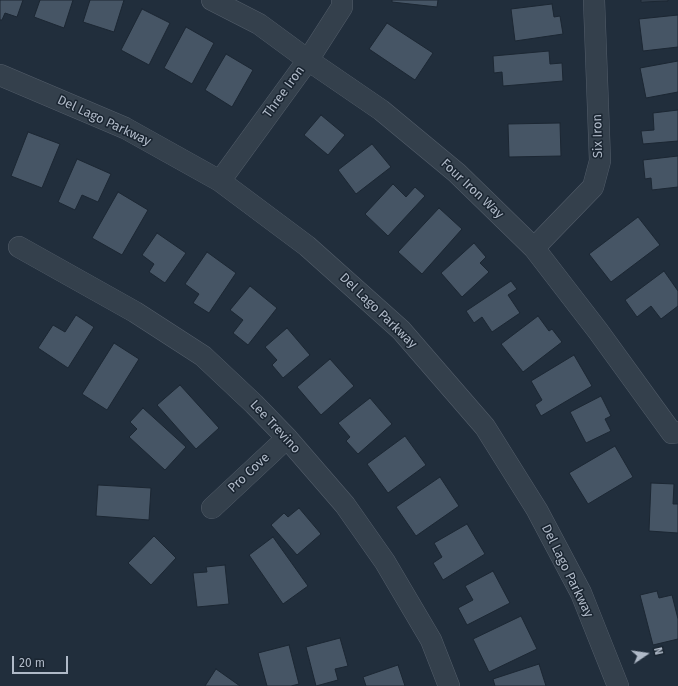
<!DOCTYPE html>
<html>
<head>
<meta charset="utf-8">
<style>
  body { margin:0 }
  #map { position:relative; width:678px; height:686px; overflow:hidden; background:#212e3c; font-family:"Fira Sans",sans-serif }
  canvas { display:block }
  .north { position:absolute; left:626px; top:634px; width:40px; height:40px; -webkit-text-stroke:3px #1a2531; paint-order:stroke; rotate:77deg; font-size:11px; font-weight:700; line-height:16px; text-align:center; color:#b0bac8 }
  .north::after { content:''; display:block; margin:auto; width:14px; height:18px; background:#b0bac8; clip-path:polygon(50% 0,100% 100%,50% 72%,0 100%) }
  .scale { position:absolute; left:12px; top:656px; width:56px; height:18px; box-sizing:border-box; border:2px solid #b0bac8; border-top:0; padding-left:5px; font-size:12px; line-height:14px; white-space:nowrap; color:#b0bac8; -webkit-text-stroke:3px #1a2531; paint-order:stroke }
</style>
</head>
<body>
<div id="map">
<canvas width="678" height="686"></canvas>
<div class="north">N</div>
<div class="scale">20 m</div>
</div>
<script>
const context = document.querySelector('canvas').getContext('2d');
context.lineJoin = 'round';
function fillPath(path, color) {
  context.fillStyle = color;
  context.fill(path, 'evenodd');
}
function poly(rows) {
  const path = new Path2D();
  for (const r of rows) {
    path.moveTo(r[0], r[1]);
    for (let i = 2; i < r.length; i += 2) path.lineTo(r[i], r[i + 1]);
  }
  return path;
}
function stroke(path, color, width, dash) {
  context.strokeStyle = color;
  context.lineWidth = width;
  context.lineCap = dash ? 'butt' : 'round';
  context.setLineDash(dash || []);
  context.stroke(path);
}
function drawText(font, color, halo, rows, align = 'center') {
  context.font = font + ' "Fira Sans",sans-serif';
  context.lineWidth = 3;
  context.setLineDash([]);
  context.textBaseline = 'middle';
  context.strokeStyle = halo;
  context.fillStyle = color;
  for (const [text, x, y, turn = 0] of rows) {
    context.save();
    context.translate(x, y);
    context.rotate((+turn || 0) * Math.PI / 180);
    context.textAlign = isNaN(turn) ? turn : align;
    if (halo) context.strokeText(text, 0, 0);
    context.fillText(text, 0, 0);
    context.restore();
  }
}
const building = poly([
  [0,0,23,0,17,17,5,13,2,20,0,20,0,0],
  [40,0,73,0,64,28,34,17,40,0],
  [90,0,124,0,114,32,83,22,90,0],
  [392,0,438,0,437,7,392,2,392,0],
  [641,0,668,0,668,1,641,2,641,0],
  [552,4,554,17,560,16,563,34,515,41,511,9,552,4],
  [142,9,170,23,149,65,121,50,142,9],
  [678,15,678,47,643,51,639,19,678,15],
  [387,23,433,53,415,80,369,49,387,23],
  [186,27,214,43,192,84,164,68,186,27],
  [549,51,550,64,562,63,563,81,503,86,502,72,494,73,493,56,549,51],
  [226,54,253,70,232,107,205,90,226,54],
  [678,61,678,92,646,98,640,68,678,61],
  [678,110,678,141,643,144,641,131,654,130,653,113,678,110],
  [321,115,345,135,328,155,304,135,321,115],
  [560,123,561,156,509,157,508,124,560,123],
  [28,132,60,144,42,188,11,176,28,132],
  [372,144,391,167,356,194,338,170,372,144],
  [678,156,678,187,652,190,651,178,645,179,643,160,678,156],
  [77,159,111,174,98,202,82,195,75,210,58,202,77,159],
  [393,184,406,197,415,187,425,196,388,236,365,214,393,184],
  [118,192,148,210,122,255,92,238,118,192],
  [439,208,462,229,422,274,398,252,439,208],
  [638,217,660,245,611,282,589,254,638,217],
  [157,233,186,253,165,283,149,272,154,264,142,255,157,233],
  [474,243,486,257,480,263,489,272,462,297,441,273,474,243],
  [207,252,236,273,209,313,193,303,199,294,185,284,207,252],
  [664,271,678,291,678,306,661,319,651,306,637,317,625,300,664,271],
  [511,281,517,289,508,295,520,313,492,332,482,317,474,323,466,311,511,281],
  [250,286,277,308,248,345,233,333,243,320,230,310,250,286],
  [76,315,94,327,68,368,38,348,53,325,65,332,76,315],
  [538,316,549,331,552,329,562,342,523,372,501,344,538,316],
  [287,328,310,355,283,378,272,365,277,360,265,347,287,328],
  [114,343,139,359,107,410,82,394,114,343],
  [574,355,592,386,541,416,535,405,542,400,531,381,574,355],
  [330,359,354,386,321,415,297,387,330,359],
  [180,385,219,428,196,449,157,405,180,385],
  [601,396,611,416,605,419,611,431,586,443,570,412,601,396],
  [370,398,392,424,358,454,346,441,350,437,338,423,370,398],
  [143,408,186,447,165,470,129,437,137,429,130,422,143,408],
  [405,436,426,465,388,493,367,464,405,436],
  [615,446,633,477,588,504,569,473,615,446],
  [440,477,459,506,416,536,396,507,440,477],
  [651,483,674,484,673,504,678,504,678,533,649,531,651,483],
  [98,485,151,488,149,520,96,516,98,485],
  [299,508,321,534,297,555,271,525,284,513,288,517,299,508],
  [467,524,485,554,443,580,433,563,442,557,434,543,467,524],
  [154,536,176,558,151,585,128,563,154,536],
  [273,537,308,586,283,604,249,555,273,537],
  [225,565,229,604,197,607,193,573,207,572,206,567,225,565],
  [493,571,510,603,467,625,458,608,473,600,465,586,493,571],
  [657,591,659,598,672,595,678,619,678,639,653,645,640,595,657,591],
  [521,616,537,649,489,672,473,639,521,616],
  [340,638,348,666,335,669,338,680,316,686,306,647,340,638],
  [289,645,299,684,291,686,267,686,258,653,289,645],
  [539,664,546,686,495,686,493,679,539,664],
  [398,665,405,686,366,686,363,677,398,665],
  [216,669,240,686,205,686,216,669]
]);
fillPath(building, '#465565');
stroke(building, '#1c2733', 1);
const minor = poly([
  [212,0,259,24,308,60,381,110,457,173,534,248,598,331,672,433,678,432],
  [0,75,125,128,220,181,307,246,401,330,485,427,537,510,581,593,618,686],
  [220,181,308,60,342,7,342,0],
  [19,247,135,312,203,356,254,404,287,438,345,505,385,562,431,640,449,686],
  [534,248,593,187,600,161,594,0],
  [212,508,287,438]
]);
stroke(minor, '#535d6a', 22);
stroke(minor, '#34404c', 21);
drawText('13px', '#b0bac8', '#1a2531', [
  ["Three Iron",284,92,-54],
  ["Del Lago Parkway",104,121,25],
  ["Six Iron",598,136,-91],
  ["Four Iron Way",472,189,43],
  ["Del Lago Parkway",378,311,44],
  ["Lee Trevino",275,427,47],
  ["Pro Cove",249,473,-43],
  ["Del Lago Parkway",567,571,64]
]);
</script>
</body>
</html>
